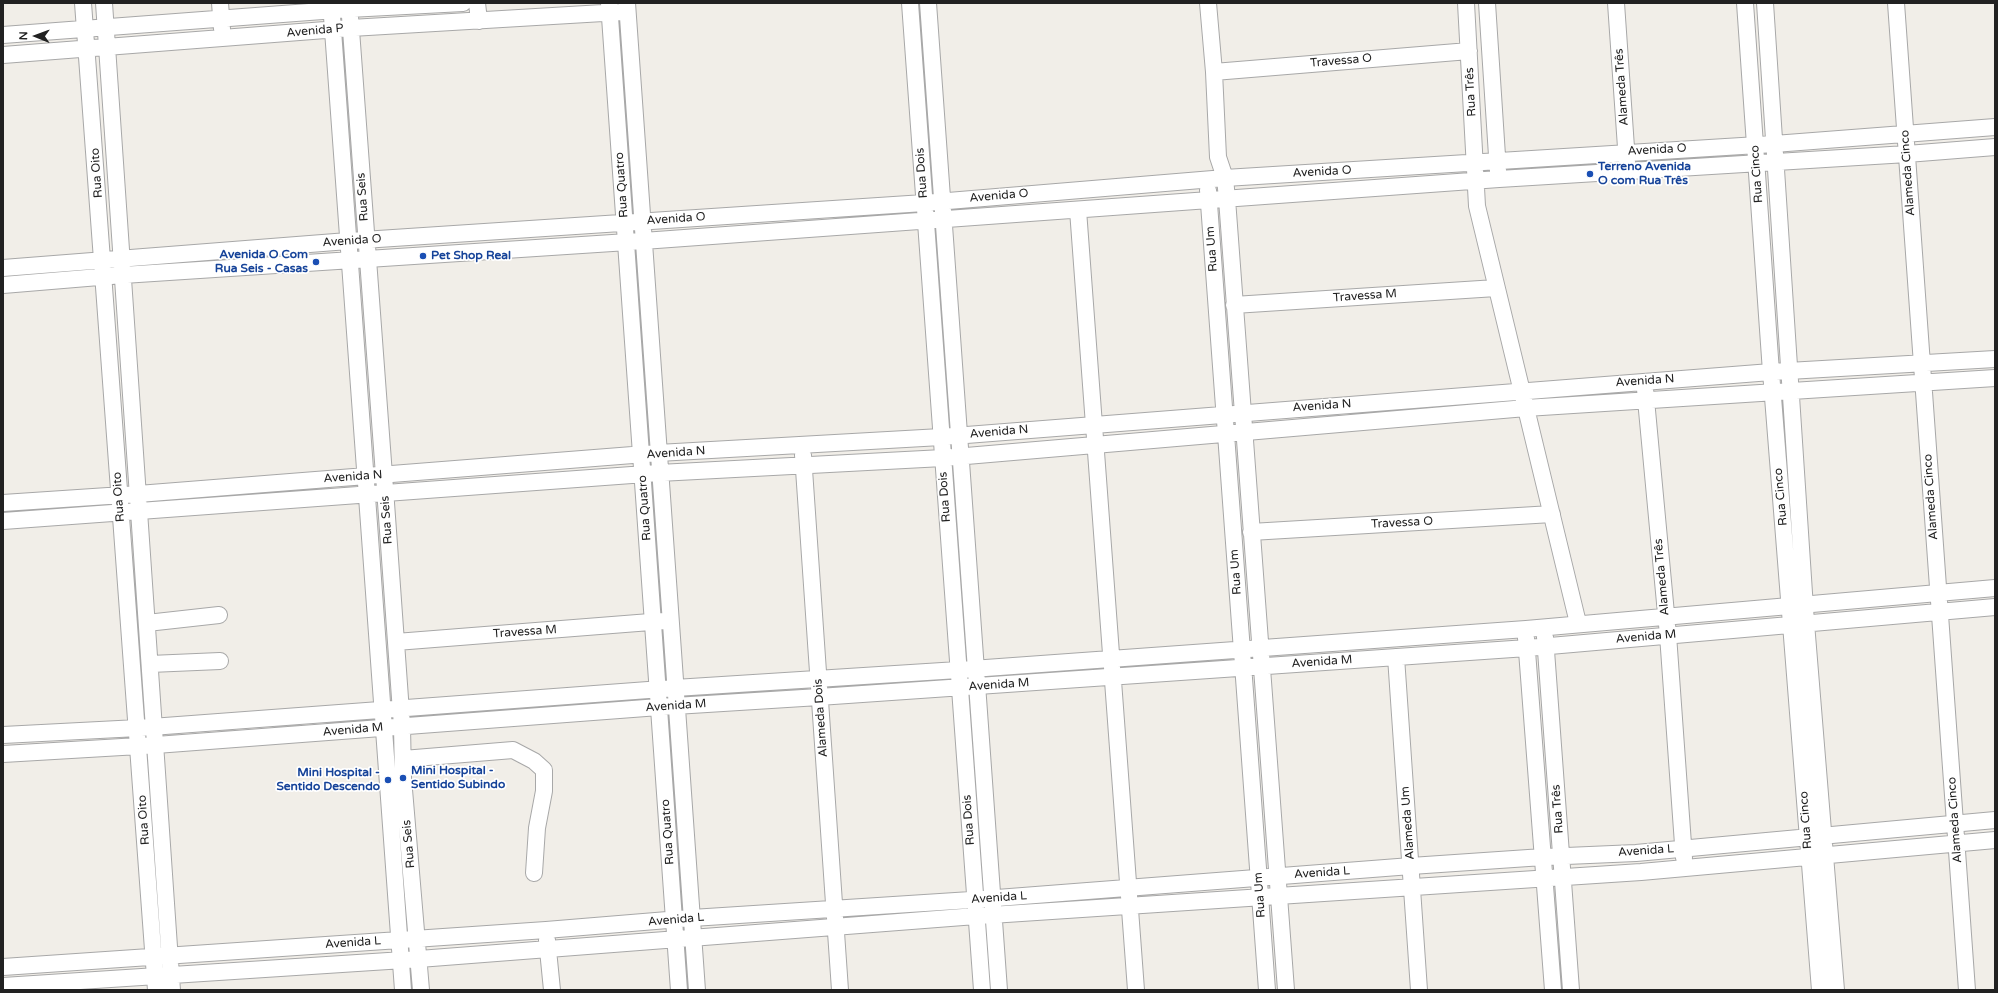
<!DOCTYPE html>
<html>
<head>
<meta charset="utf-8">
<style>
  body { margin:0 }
  #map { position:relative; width:1998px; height:993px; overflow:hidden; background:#f1eee8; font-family:"Varela Round",sans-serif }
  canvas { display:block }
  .frame { position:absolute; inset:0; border:4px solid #212121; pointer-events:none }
  .north { position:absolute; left:16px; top:16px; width:40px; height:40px; -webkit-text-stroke:3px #fff; paint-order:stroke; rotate:271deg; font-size:11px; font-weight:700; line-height:16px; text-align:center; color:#212121 }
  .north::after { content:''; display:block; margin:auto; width:14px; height:18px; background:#212121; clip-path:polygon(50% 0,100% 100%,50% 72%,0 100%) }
</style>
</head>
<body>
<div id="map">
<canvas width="1998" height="993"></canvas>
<div class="frame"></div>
<div class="north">N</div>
</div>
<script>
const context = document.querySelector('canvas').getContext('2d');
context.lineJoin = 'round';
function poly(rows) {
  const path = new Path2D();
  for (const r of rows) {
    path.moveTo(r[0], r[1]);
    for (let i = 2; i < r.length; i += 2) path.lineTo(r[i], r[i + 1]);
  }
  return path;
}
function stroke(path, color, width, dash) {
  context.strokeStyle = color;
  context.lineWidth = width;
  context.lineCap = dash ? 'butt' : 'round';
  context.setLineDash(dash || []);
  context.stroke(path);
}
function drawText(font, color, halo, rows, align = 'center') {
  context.font = font + ' "Varela Round",sans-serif';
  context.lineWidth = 3.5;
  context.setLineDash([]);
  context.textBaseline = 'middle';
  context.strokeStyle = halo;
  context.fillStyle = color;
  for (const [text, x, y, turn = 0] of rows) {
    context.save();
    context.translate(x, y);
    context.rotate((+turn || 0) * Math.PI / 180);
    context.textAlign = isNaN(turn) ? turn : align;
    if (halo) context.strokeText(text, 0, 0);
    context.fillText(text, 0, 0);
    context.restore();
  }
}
const minor = poly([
  [83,3,156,990],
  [104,3,172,990],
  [220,3,222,29],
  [331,3,403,990],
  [349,3,384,475,402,726,403,778,421,990],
  [477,3,479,21],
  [609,3,679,990],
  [627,3,697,990],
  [910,3,982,990],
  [928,3,999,990],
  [1208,3,1214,72,1218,157,1225,178,1227,199,1286,990],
  [1466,3,1477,206,1578,623],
  [1487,3,1498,171],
  [1616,3,1627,162],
  [1745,3,1771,372,1820,990],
  [1765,3,1806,623,1836,990],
  [1896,3,1967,990],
  [3,35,349,9,463,3],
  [3,55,351,28,620,12],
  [1214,72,1469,51],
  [1208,190,1267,990],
  [1078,210,1136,990],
  [3,268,348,241,924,203,1225,178,1774,144,1995,127],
  [3,285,123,275,643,241,1499,179,1907,154,1995,147],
  [1234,305,1496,288],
  [1645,389,1668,635,1684,858],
  [803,455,840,990],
  [3,503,138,494,658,453,941,437,1771,372,1995,359],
  [3,521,659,473,943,458,1526,408,1995,378],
  [1251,532,1552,514],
  [147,623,219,615],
  [1545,637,1571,990],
  [1526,638,1553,990],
  [396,642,663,621],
  [1396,657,1419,990],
  [150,664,220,661],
  [3,735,138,728,675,688,958,670,1526,629,1995,588],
  [3,754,156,745,659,707,819,697,1527,648,1995,607],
  [403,759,513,750,534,761,544,770,544,791,537,828,534,873],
  [547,940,552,990],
  [3,967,546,930,692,918,971,900,1411,866,1543,857,1636,853,1995,820],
  [3,986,419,959,976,916,1641,872,1995,840]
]);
stroke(minor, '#a8a8a8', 18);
stroke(minor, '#fff', 16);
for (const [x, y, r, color] of [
  [1590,174,4,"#1a4fb4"],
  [423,256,4,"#1a4fb4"],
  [316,262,4,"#1a4fb4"],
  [403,778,4,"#1a4fb4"],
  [388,780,4,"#1a4fb4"]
]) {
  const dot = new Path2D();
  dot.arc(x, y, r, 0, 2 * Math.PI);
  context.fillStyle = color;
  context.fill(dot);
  stroke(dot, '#fff', 1.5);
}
drawText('12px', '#212121', '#fff', [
  ["Avenida P",315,31,-5],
  ["Travessa O",1341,61,-5],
  ["Alameda Três",1622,87,-94],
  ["Rua Três",1471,92,-93],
  ["Avenida O",1657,150,-3],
  ["Avenida O",1322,172,-3],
  ["Rua Oito",97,173,-94],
  ["Rua Dois",922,173,-94],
  ["Alameda Cinco",1908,173,-94],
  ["Rua Cinco",1757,174,-94],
  ["Rua Quatro",622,185,-94],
  ["Avenida O",999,196,-5],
  ["Rua Seis",363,197,-94],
  ["Avenida O",676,219,-4],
  ["Avenida O",352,241,-4],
  ["Rua Um",1212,249,-94],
  ["Travessa M",1365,296,-4],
  ["Avenida N",1645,381,-4],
  ["Avenida N",1322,406,-4],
  ["Avenida N",999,432,-5],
  ["Avenida N",676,453,-4],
  ["Avenida N",353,477,-4],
  ["Rua Oito",119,497,-94],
  ["Rua Dois",945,497,-94],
  ["Rua Cinco",1781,497,-95],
  ["Alameda Cinco",1931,497,-94],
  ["Rua Quatro",645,508,-94],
  ["Rua Seis",387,520,-94],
  ["Travessa O",1402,523,-3],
  ["Rua Um",1236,572,-94],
  ["Alameda Três",1662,577,-95],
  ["Travessa M",525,632,-4],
  ["Avenida M",1646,637,-5],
  ["Avenida M",1322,662,-4],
  ["Avenida M",999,685,-4],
  ["Avenida M",676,706,-4],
  ["Alameda Dois",821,718,-94],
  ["Avenida M",353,730,-5],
  ["Rua Três",1558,809,-94],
  ["Rua Oito",144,820,-94],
  ["Rua Dois",969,820,-94],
  ["Rua Cinco",1806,820,-94],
  ["Alameda Cinco",1955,820,-94],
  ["Alameda Um",1408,823,-94],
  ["Rua Quatro",668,832,-94],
  ["Rua Seis",409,844,-95],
  ["Avenida L",1646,851,-4],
  ["Avenida L",1322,873,-4],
  ["Rua Um",1260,895,-94],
  ["Avenida L",999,898,-4],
  ["Avenida L",676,920,-5],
  ["Avenida L",353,943,-4]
]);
drawText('bold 12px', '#164399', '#fff', [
  ["Terreno Avenida",1598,167],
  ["O com Rua Três",1598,181],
  ["Avenida O Com",308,255,"right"],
  ["Rua Seis - Casas",308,269,"right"],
  ["Pet Shop Real",431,256],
  ["Mini Hospital -",411,771],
  ["Sentido Subindo",411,785],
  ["Mini Hospital -",380,773,"right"],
  ["Sentido Descendo",380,787,"right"]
], 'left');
</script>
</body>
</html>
